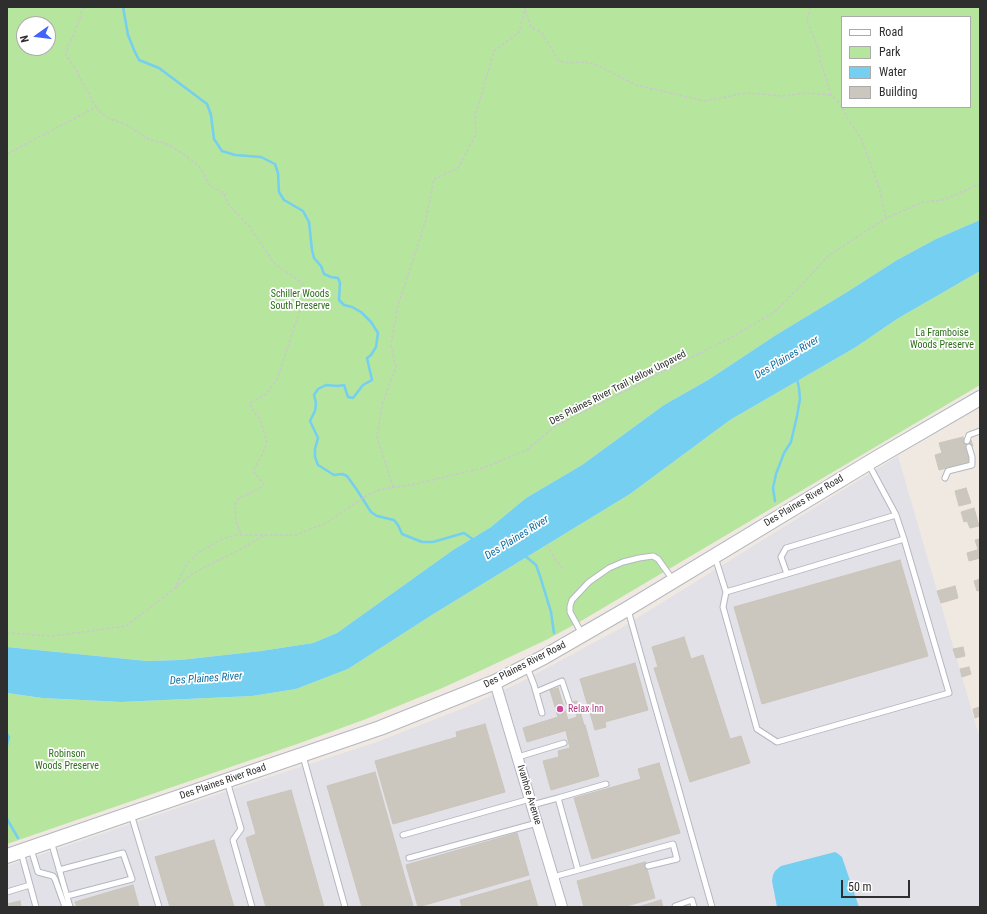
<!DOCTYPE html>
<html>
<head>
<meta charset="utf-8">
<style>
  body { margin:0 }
  #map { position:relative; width:987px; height:914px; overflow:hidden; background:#efe9e1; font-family:"Roboto Condensed",sans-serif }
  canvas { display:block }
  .frame { position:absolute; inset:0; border:8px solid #2e2e2e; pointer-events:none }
  .legend { position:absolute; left:841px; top:16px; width:130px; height:92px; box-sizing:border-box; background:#fff; border:1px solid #ababab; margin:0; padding:5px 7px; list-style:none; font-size:12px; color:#2e2e2e }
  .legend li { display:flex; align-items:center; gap:8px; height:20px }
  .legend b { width:20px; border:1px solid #ababab }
  .north { position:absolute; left:16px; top:16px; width:40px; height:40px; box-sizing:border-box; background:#fff; border:1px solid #ababab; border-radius:50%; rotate:256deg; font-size:11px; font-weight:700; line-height:16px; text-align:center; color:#2e2e2e }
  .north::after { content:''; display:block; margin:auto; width:14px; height:18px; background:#4264fb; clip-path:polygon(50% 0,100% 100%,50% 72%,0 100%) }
  .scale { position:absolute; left:841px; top:880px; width:69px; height:18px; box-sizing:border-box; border:2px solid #2e2e2e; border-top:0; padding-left:5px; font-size:12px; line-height:14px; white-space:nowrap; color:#2e2e2e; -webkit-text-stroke:3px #fff; paint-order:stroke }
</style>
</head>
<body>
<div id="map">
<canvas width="987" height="914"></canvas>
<div class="frame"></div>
<ul class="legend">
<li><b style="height:5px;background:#fff"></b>Road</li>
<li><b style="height:11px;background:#b6e59e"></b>Park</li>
<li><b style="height:11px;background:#75cff0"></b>Water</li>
<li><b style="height:11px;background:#cbc7bf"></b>Building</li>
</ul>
<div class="north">N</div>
<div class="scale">50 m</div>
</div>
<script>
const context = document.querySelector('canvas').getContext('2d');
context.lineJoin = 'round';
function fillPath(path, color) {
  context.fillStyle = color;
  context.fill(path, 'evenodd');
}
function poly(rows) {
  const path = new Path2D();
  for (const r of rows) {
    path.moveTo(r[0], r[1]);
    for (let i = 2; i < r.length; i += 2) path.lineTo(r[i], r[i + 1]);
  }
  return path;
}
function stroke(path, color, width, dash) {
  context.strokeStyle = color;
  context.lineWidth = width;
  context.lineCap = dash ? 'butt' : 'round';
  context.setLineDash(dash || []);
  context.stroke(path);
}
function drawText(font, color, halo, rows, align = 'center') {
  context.font = font + ' "Roboto Condensed",sans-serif';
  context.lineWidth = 3.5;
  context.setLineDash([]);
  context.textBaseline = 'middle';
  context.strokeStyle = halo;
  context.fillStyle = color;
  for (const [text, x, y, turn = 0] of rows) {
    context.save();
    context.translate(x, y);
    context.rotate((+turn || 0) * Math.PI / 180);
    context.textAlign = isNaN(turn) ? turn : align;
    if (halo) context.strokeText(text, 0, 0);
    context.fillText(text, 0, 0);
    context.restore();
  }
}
fillPath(poly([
  [898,456,980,739,980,907,7,907,7,866,251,783,374,743,464,708,519,683,621,628]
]), '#e3e1e8');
fillPath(poly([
  [7,7,980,7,980,220,936,239,897,260,847,292,776,335,708,380,664,405,582,465,526,498,491,527,453,550,337,633,313,643,261,651,180,660,147,661,7,647],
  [842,17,970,17,970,107,842,107],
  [24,24,48,24,48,48,24,48],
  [980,271,980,385,581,621,546,640,484,669,440,689,366,719,300,743,7,844,7,693,42,698,121,702,252,696,296,689,348,669,435,613,630,494,730,420,856,347,897,319]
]), '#b6e59e');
fillPath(poly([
  [980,220,980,271,897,319,856,347,730,420,630,494,435,613,348,669,296,689,252,696,121,702,42,698,7,693,7,647,147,661,180,660,261,651,313,643,337,633,453,550,491,527,526,498,582,465,664,405,708,380,776,335,847,292,897,260,936,239],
  [835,852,837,853,842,857,859,907,777,907,772,881,773,875,775,871,781,866]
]), '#75cff0');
stroke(poly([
  [123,7,128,35,134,50,139,60,159,68,207,104,211,115,214,139,222,151,235,155,261,157,275,164,278,173,279,192,284,200,303,211,309,222,312,250,314,258,321,266,324,274,331,277,338,278,340,283,339,300,344,305,352,307,361,312,371,322,378,333,376,347,371,355,367,358,372,380,363,385,353,398,348,397,344,385,337,386,326,385,318,389,314,395,316,403,315,411,310,421,318,438,315,449,315,457,318,465,334,475,342,474,347,476,357,490,371,512,377,516,394,520,398,525,402,534,422,542,433,542,464,533,474,540],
  [775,501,773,488,776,474,784,453,791,442,797,416,800,399,799,388,797,379],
  [524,555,536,565,540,576,551,612,554,633],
  [7,734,9,737,7,745],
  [7,819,18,838]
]), '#75cff0', 2.5);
const building = poly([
  [963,437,965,441,971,440,973,446,967,448,970,462,939,470,935,455,942,453,939,443,963,437],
  [966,488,971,503,959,506,955,491,966,488],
  [974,508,979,526,970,528,967,521,964,522,961,512,974,508],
  [980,539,980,548,978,549,975,540,980,539],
  [980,549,980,558,969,561,967,553,980,549],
  [900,560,928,656,762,704,734,607,900,560],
  [980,579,980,590,977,591,974,581,980,579],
  [955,586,958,598,941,603,937,591,955,586],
  [684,637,691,659,703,655,730,739,741,736,750,763,690,782,654,668,658,667,652,647,684,637],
  [963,647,965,656,956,658,953,649,963,647],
  [635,663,648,710,605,722,606,727,595,730,580,679,635,663],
  [969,667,971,674,962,677,960,669,969,667],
  [558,688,568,720,577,717,572,702,577,701,584,725,527,742,523,728,558,717,550,690,558,688],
  [980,707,980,716,975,718,973,709,980,707],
  [485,724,505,792,393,824,375,761,457,737,456,732,485,724],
  [585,725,599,776,551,790,543,761,559,757,558,751,570,748,566,731,585,725],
  [659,763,680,833,592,859,574,798,641,779,638,769,659,763],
  [375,772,413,906,410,907,362,907,327,786,375,772],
  [291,790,324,907,266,907,246,838,256,834,247,802,291,790],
  [517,833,529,875,418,907,406,865,517,833],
  [214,840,234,907,170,907,155,857,214,840],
  [645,862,655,898,623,907,584,907,577,881,645,862],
  [530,880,538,907,462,907,460,900,530,880],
  [133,885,139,907,77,907,75,902,133,885],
  [661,900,663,907,638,907,661,900],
  [20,901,21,907,7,907,7,904,20,901]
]);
fillPath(building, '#cbc7bf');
stroke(building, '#cbc5ba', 1);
const lane = poly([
  [967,441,969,435,980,431],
  [868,463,896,515],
  [945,478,948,471,972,465,972,457,969,447],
  [715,557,726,592,723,607,757,729,777,742,949,693,904,539,896,515,786,548,781,557,787,574,726,592],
  [787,574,904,539],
  [628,610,712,907],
  [582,634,570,612,570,606,572,600,589,582,609,568,623,562,639,558,653,556,658,559,673,580],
  [527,667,534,685,542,713],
  [536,692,562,681,569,702],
  [303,756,345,907],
  [518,757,564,743],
  [227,781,241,829,233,840,252,907],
  [558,798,606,784],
  [532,805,558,798,578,870],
  [131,814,159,907],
  [403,835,530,799],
  [51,841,70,907],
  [31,849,38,872,53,876,55,879,65,907],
  [21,852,36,907],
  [409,858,537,823],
  [59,870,123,853,132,879,67,896],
  [553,877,673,844,677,859,648,866],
  [7,892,30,885],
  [675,907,675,906,692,900,694,907]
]);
const street = poly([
  [495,682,562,907]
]);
const secondary = poly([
  [7,856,380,728,495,682,544,657,627,609,875,459,980,398]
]);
stroke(lane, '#b4b7c1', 7);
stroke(street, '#b4b7c1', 12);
stroke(secondary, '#b4b7c1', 16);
stroke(poly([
  [810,7,807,21,818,48,820,59,831,95,840,103,848,119,861,138,879,187,886,218],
  [525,10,531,27,542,33,559,61,569,63,585,62,597,65,636,85,705,101,746,93,784,96,806,93,831,95],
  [96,107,101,113,108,118,127,125,148,139,167,144,185,155,199,166,210,186,224,193,227,203,249,226,274,263,302,283,306,292,277,379,266,394,250,403,253,411,260,419,267,443,262,455,253,471,264,484,259,489,239,498,235,504,236,521,241,535],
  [7,154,96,107,76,70,66,55,68,45,74,35,79,21,83,7],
  [393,487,377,437,382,405,396,367,391,345,398,305,425,223,434,179,458,168,476,134,475,117,494,51,519,32,525,10,525,7],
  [547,545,555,559,564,570],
  [175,588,193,573,241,549,263,536],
  [7,633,53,636,126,626,174,589,187,564,199,552,222,539,235,535,296,535,328,522,367,495,382,489,411,485,483,468,527,450,554,427,730,338,776,311,806,280,828,256,886,218,923,202,943,200,980,184]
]), '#c9c9c9', 1.5, [3, 2]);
stroke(lane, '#fff', 5);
stroke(street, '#fff', 10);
stroke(secondary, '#fff', 14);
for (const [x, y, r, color] of [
  [560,709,4,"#d1479c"]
]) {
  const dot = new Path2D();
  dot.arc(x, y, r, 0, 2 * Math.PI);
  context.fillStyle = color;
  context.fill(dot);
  stroke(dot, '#fff', 1.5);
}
drawText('10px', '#2c6e1b', '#fff', [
  ["Schiller Woods",300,294],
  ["South Preserve",300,306],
  ["La Framboise",942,333],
  ["Woods Preserve",942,345],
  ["Robinson",67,754],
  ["Woods Preserve",67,766]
]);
drawText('10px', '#2e2e2e', '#fff', [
  ["Des Plaines River Trail Yellow Unpaved",618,388,-27],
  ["Des Plaines River Road",804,501,-31],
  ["Des Plaines River Road",525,665,-27],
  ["Des Plaines River Road",223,782,-19],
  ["Ivanhoe Avenue",529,795,73]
]);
drawText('10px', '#b23c85', '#fff', [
  ["Relax Inn",568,709]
], 'left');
drawText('italic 11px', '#0d6fa3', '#fff', [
  ["Des Plaines River",787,358,-31],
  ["Des Plaines River",517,538,-32],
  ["Des Plaines River",206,679,-4]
]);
</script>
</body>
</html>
